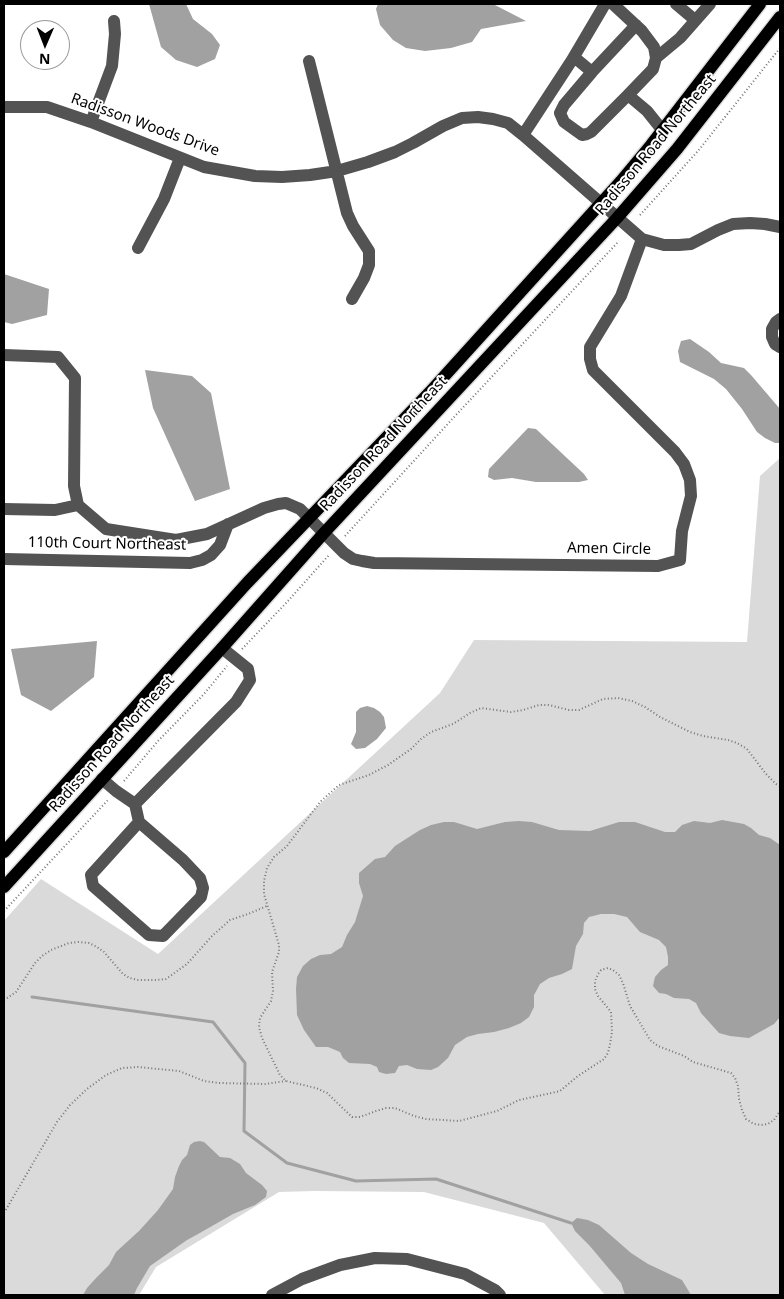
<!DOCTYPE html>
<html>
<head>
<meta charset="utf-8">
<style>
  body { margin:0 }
  #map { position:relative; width:784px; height:1299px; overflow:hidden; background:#fff; font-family:"Noto Sans",sans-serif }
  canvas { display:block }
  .frame { position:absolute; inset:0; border:5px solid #000; pointer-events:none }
  .north { position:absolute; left:20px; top:20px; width:50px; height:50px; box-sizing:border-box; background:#fff; border:1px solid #999; border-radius:50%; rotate:181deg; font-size:14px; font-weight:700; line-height:20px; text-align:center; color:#000 }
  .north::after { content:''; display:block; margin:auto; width:18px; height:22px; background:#000; clip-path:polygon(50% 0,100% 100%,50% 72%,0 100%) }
</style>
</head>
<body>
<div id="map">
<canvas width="784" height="1299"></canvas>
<div class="frame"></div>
<div class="north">N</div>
</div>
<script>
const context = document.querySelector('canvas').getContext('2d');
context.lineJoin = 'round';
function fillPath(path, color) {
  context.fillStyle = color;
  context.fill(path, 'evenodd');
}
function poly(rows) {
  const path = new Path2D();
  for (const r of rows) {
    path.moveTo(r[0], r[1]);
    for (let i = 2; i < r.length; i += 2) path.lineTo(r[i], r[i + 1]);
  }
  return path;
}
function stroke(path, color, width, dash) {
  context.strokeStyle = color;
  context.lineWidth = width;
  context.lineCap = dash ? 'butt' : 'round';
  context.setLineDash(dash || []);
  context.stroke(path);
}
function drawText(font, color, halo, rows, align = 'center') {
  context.font = font + ' "Noto Sans",sans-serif';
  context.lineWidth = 4;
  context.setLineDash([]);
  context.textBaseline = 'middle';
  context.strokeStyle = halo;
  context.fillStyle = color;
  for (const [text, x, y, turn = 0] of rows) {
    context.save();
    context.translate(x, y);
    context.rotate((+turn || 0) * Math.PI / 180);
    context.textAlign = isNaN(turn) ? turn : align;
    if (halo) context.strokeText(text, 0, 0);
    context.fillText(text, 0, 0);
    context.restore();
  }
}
fillPath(poly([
  [780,458,780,1295,605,1295,544,1223,424,1192,314,1191,279,1192,156,1267,139,1295,4,1295,4,921,41,879,158,954,440,693,474,640,747,642,760,476]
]), '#dadada');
fillPath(poly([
  [149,4,186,4,193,19,212,34,220,45,215,59,197,67,176,60,161,47],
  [378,4,493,4,526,21,481,29,472,42,451,48,425,51,406,48,393,40,380,25,376,9],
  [4,274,49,289,47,315,12,324,4,322],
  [690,339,709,352,721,363,744,368,751,375,780,409,780,443,775,443,765,438,757,432,742,409,726,389,714,379,680,362,678,351,681,341],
  [145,370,192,376,211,393,230,489,195,501,153,408],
  [528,428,536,429,584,474,588,480,579,482,536,482,512,478,494,480,488,477,489,469],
  [97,641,94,677,51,711,21,695,11,649],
  [367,706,374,708,380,712,384,717,386,728,377,739,365,748,356,749,351,744,356,732,356,712,360,708],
  [722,820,744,824,751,828,759,835,770,838,780,845,780,1017,774,1024,749,1038,730,1036,719,1033,701,1013,696,1003,689,999,674,998,666,994,659,993,653,986,655,977,661,970,668,965,668,957,666,947,659,940,640,932,627,917,614,914,601,914,589,917,584,923,583,934,576,946,572,969,562,974,549,978,540,984,534,995,534,1007,529,1017,521,1023,509,1028,494,1032,478,1034,467,1037,455,1045,448,1058,438,1067,431,1070,417,1069,407,1065,399,1066,395,1073,386,1074,379,1072,377,1067,370,1064,349,1063,343,1058,340,1052,328,1047,316,1047,304,1030,297,1015,296,989,297,977,303,966,311,959,320,955,331,954,342,947,347,935,355,922,363,896,359,883,359,873,375,859,385,857,395,846,420,830,431,825,444,822,454,822,477,829,505,822,519,821,532,822,559,830,590,831,619,822,635,822,665,832,675,832,682,825,694,821,710,823],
  [200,1141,204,1142,220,1157,230,1158,240,1164,246,1173,262,1185,267,1191,266,1197,255,1205,233,1214,198,1234,187,1240,150,1266,137,1288,134,1295,83,1295,87,1288,97,1277,109,1265,116,1252,139,1231,158,1210,173,1189,175,1177,179,1166,182,1160,187,1155,190,1145,194,1142],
  [577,1218,588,1220,599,1225,631,1253,648,1264,682,1280,691,1295,625,1295,621,1283,589,1245,575,1231,571,1223]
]), '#a1a1a1');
stroke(poly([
  [32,997,213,1022,245,1063,244,1131,287,1163,356,1181,436,1179,571,1223]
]), '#a1a1a1', 3);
const major = poly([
  [4,852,247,583,430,392,621,181,651,145,760,4],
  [4,887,222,648,323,534,617,218,677,149,780,17]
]);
stroke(major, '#dbdbdb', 15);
stroke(poly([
  [640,215,698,151,780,48],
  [345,536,456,415,619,241],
  [242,649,288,601,329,555],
  [124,781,158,741,204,694,227,666],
  [780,786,776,784,766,774,747,749,737,743,728,740,703,736,690,732,660,717,645,707,632,701,618,698,603,699,579,710,569,710,549,705,539,705,523,710,511,712,481,708,470,713,453,724,431,732,421,739,411,749,388,765,369,775,339,785,320,802,287,846,274,857,267,868,264,881,264,894,279,945,279,952,272,972,273,991,271,1001,260,1018,259,1027,262,1038,280,1075,286,1081,316,1088,327,1093,352,1117,360,1117,376,1111,386,1108,395,1108,414,1116,426,1119,459,1121,497,1111,519,1100,560,1091,578,1076,604,1059,608,1053,610,1044,612,1032,611,1012,598,996,595,989,595,981,598,974,601,970,608,968,613,970,619,975,623,983,630,1006,650,1040,658,1046,684,1056,693,1062,731,1073,735,1078,738,1086,739,1099,742,1110,746,1119,754,1124,761,1125,768,1124,774,1120,780,1111],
  [4,911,108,800],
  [4,1000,16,992,35,963,42,956,51,950,69,943,78,942,89,943,97,947,104,952,123,974,130,978,138,980,157,980,166,979,187,964,212,936,230,920,248,914,267,906],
  [4,1213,57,1122,70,1105,87,1089,106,1075,122,1068,138,1067,179,1071,204,1081,219,1083,265,1084,286,1081]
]), '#757575', 2, [1, 2.5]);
stroke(poly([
  [613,4,642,31,654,47,656,58,653,69,628,95,647,111,663,131],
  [676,4,695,20],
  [574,57,592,72,636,25],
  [656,58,680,38,710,4],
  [309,61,347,213,353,226,369,251,369,265,364,278,352,299],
  [592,72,564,105,560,113,564,122,582,135,587,134,591,132,628,95],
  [4,107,47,107,91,122,204,167,255,176,282,177,310,175,337,171,368,162,395,152,413,143,443,126,462,118,478,117,493,119,508,123,523,135,642,239,664,245,679,245,691,244,718,230,733,224,750,223,765,224,780,227],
  [91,122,112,66,115,34,114,21],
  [523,135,572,60,605,4],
  [138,248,164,199,180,158],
  [780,319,776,322,772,329,772,337,775,344,780,347],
  [4,355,58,357,75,378,74,486,78,505,106,529,176,540,207,534,264,508,278,504,286,503,300,509,344,553,353,559,362,561,374,563,658,566,680,560,682,531,691,496,690,480,684,464,675,452,593,370,590,359,590,347,621,296,642,239],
  [4,509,55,510,78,505],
  [4,559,190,563,202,560,211,555,220,545,228,524],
  [102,779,116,791,135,804,236,702,250,680,248,669,222,648],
  [135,804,139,822,183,860,200,878,203,888,201,897,163,936,149,935,93,886,91,875,139,822],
  [272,1295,302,1279,340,1265,375,1258,407,1259,465,1274,495,1290,500,1295]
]), '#535353', 12);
stroke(major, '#000', 12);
drawText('15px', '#000', '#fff', [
  ["Radisson Woods Drive",145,125,20],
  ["Radisson Road Northeast",656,145,-50],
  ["Radisson Road Northeast",384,444,-47],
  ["110th Court Northeast",107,544,1],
  ["Amen Circle",609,549,1],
  ["Radisson Road Northeast",112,744,-48]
]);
</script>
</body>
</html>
